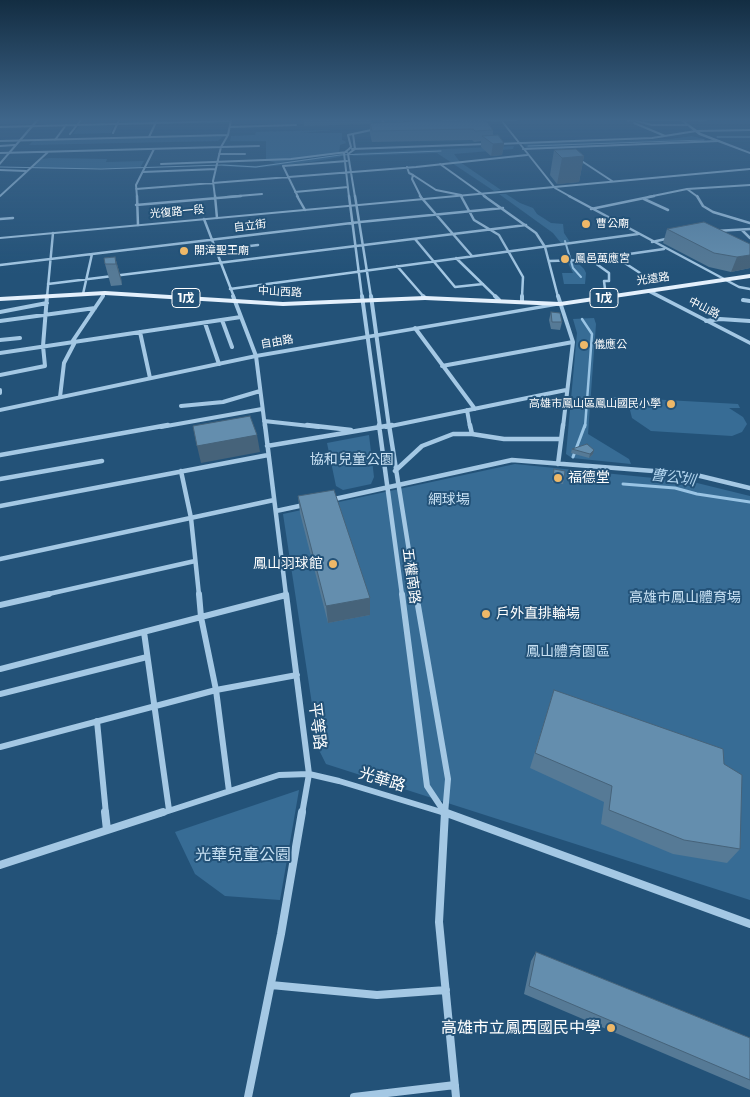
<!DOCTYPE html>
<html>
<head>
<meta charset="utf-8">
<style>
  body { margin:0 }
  canvas { display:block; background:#235278 }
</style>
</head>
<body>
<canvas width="750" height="1097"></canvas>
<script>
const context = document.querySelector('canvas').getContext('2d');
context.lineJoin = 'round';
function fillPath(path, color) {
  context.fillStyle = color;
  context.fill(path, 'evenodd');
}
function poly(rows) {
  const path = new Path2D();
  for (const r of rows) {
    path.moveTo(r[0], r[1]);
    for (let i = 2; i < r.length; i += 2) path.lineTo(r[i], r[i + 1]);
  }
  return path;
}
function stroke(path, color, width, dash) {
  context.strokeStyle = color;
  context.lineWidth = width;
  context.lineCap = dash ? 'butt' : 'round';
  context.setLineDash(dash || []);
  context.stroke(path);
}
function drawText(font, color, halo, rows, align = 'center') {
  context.font = font + ' Montserrat,"Noto Sans TC",sans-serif';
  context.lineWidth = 4;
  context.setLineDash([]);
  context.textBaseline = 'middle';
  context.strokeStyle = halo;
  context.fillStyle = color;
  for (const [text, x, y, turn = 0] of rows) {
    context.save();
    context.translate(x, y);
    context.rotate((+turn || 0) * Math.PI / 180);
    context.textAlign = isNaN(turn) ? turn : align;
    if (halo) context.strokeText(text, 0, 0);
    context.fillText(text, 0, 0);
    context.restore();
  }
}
fillPath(poly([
  [114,125,111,133,73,134,79,126],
  [332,130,301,133,342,133,342,140,345,141,346,143,340,145,339,153,276,163,266,160,266,141,230,141,231,136,255,135,256,132],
  [223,136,218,141,29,145,33,141],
  [692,136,704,139,527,148,523,144,670,139],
  [514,146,513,149,454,154,460,162,501,190,494,191,437,153,352,156,355,153],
  [343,154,340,157,311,162,255,168,221,166,224,164,255,166],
  [50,158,107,159,106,162,144,161,140,168,32,168,42,159],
  [499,194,506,194,520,203,533,208,537,214,551,223,563,224,564,233,570,242,561,243,553,233],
  [568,263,578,263,584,269,586,273,585,284,564,284,562,273,573,273],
  [594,318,596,324,588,434,629,459,631,464,572,458,566,454,577,333,573,319],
  [612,397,738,404,740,408,729,408,743,417,747,424,742,432,732,436,651,431,632,418,630,410,635,402,613,401],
  [369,435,374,477,371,484,343,490,336,486,327,443],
  [515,464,693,482,750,496,750,900,326,764,319,750,283,514],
  [299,790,280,900,225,896,195,874,175,832]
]), '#376c95');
stroke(poly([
  [717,137,750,137],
  [528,146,704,140],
  [0,167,101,169,222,165,256,167,340,155,441,151]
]), '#99c4e4', 1);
stroke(poly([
  [565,241,573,268,581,277]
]), '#99c4e4', 2);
stroke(poly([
  [582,319,592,334,585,427]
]), '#99c4e4', 2.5);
stroke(poly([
  [573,457,585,425],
  [623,484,675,488,697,494,750,502]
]), '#99c4e4', 3);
stroke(poly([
  [382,120,385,125,389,126],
  [501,120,555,188,571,197],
  [642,120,681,120],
  [444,121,516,120],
  [628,121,633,120,652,125,687,125],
  [682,121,706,120],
  [634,123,665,136],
  [0,127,231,121],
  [230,127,296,125],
  [113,133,119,120],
  [70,134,81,120],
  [353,134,355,149],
  [149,137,157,120],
  [55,140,66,125],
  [0,141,228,135],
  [497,144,652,138,696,131,750,130],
  [0,146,15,145],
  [349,149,344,153,349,197],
  [349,149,351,147,348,135,376,129],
  [352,149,486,144],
  [355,149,348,154,355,197],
  [523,149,719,141],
  [0,153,259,146],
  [219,154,245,154],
  [577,158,612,181],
  [161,164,291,159,347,152],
  [440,164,486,197],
  [407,167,409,173,413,175,412,179,421,197],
  [0,170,26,171],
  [143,172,216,169],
  [413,175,436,190,461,195,462,197],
  [136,189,416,167,527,155],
  [687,189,698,197],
  [295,192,348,187],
  [0,196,48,152],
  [137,197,136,185,154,149],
  [215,197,213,181,221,147,228,135,231,120],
  [226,197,262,194],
  [298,197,283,166,347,161],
  [648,197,687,189,750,185]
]), '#a4c8e4', 2);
stroke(poly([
  [137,196,138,225],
  [215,196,217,218],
  [297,196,305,210],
  [349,196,362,297],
  [355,196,371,297],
  [420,196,472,256],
  [461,196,474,220,499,235,523,277,522,297],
  [484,196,536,233,545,247,558,297],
  [569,196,739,287,750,289],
  [697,196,703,206,713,212,750,223],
  [644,199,668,210],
  [136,205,241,196],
  [591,209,654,196],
  [0,219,13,218],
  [204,219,234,297],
  [742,230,750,238],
  [716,231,750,229],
  [415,239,455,287,483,284],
  [652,242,670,238],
  [216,250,258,245],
  [614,256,640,273],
  [456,258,496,297],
  [591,260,609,273,609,281,604,281,606,297],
  [549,261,587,260,664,249],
  [0,265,360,222,503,208],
  [397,266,424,297],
  [48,284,526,225],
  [230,289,638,234],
  [83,294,92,254],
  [47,297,53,233],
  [102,297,105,293]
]), '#a4c8e4', 2.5);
stroke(poly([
  [233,296,256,356,265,427],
  [362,296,380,427],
  [371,296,389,427],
  [423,296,425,298],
  [495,296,499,300],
  [558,296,573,342,563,427],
  [743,300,750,301],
  [522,301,522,296],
  [0,312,47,303],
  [222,320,232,347],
  [0,321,95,308],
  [706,321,720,319,750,321],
  [205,323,219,364],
  [415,328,475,409],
  [140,332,150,378],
  [0,340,20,338],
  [72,342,103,296],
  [0,353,241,317],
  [442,366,573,342],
  [0,375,45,366,43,346,47,296],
  [0,390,0,393],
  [60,397,64,363,75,342],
  [181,406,223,402,260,391],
  [467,410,470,427],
  [264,421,319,427],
  [161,427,262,409],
  [386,427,566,390]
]), '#a4c8e4', 4);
stroke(poly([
  [265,425,286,595],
  [307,425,351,430],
  [379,425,402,595],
  [389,425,416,595],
  [470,425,472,434],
  [267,446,392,425],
  [0,455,168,425],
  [558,464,563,425],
  [181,471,191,518,199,595],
  [395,471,422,446,453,434,472,434,504,439,561,439],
  [0,479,102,461],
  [330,500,512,460,692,474,750,488],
  [0,506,268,455],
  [276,511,304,505],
  [0,559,274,500],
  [44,595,195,561]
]), '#a4c8e4', 4.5);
stroke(poly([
  [199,594,201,617,216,690,229,791],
  [286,594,309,774,302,814],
  [402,594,427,786,445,813],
  [416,594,448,779,445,814],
  [0,605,49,594],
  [144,632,169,810],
  [0,669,286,595],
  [0,694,147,657],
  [97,721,106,814],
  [0,747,216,690,297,675],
  [159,814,279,775,309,774,339,781,448,814]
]), '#a4c8e4', 6);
stroke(poly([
  [105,812,107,830],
  [444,812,750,924],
  [445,812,439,922,456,1097],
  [0,865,163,812],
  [271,985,377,995,446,990],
  [248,1097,281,934,302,812],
  [354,1097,455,1085]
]), '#a4c8e4', 8);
fillPath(poly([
  [36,120,39,120,0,165,0,162,36,120],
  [680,120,683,120,701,133,750,152,750,154,699,135,680,120],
  [750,168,750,170,0,239,0,237,750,168],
  [649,289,750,341,750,345,647,292,647,290,649,289],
  [560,302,563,304,562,305,256,358,0,412,0,408,256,354,560,302]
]), '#a4c8e4');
fillPath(poly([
  [750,274,750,278,560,306,425,300,283,306,105,295,0,301,0,297,105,291,283,302,425,296,560,302,750,274]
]), '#e4f0fc');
fillPath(poly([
  [304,120,371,120,371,123,493,130,493,135,504,143,502,155,491,156,481,147,481,141,474,142,472,140,372,142,370,134,370,124,304,126],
  [554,150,584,156,579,182,557,184,550,175],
  [667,229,750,255,750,268,731,272,709,267,663,243],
  [115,257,121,278,122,285,111,286,105,264],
  [551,312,562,322,560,330,551,329,549,320],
  [572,449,593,454,589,458,571,453],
  [554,469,564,479,563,484,552,482],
  [298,496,370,598,370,615,328,623,300,513],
  [554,690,724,764,740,849,727,863,673,854,601,824,604,802,530,768],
  [536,952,750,1038,750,1090,524,994,531,961]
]), '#567a96');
fillPath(poly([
  [504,143,502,155,491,156,493,144],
  [584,156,579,182,557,184,562,158],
  [750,255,750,268,731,272,737,257],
  [115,257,121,278,122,285,116,264],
  [257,435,260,452,201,463,197,446],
  [594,450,593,454,589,458,590,454],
  [370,598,370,615,328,623,326,606]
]), '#46637a');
const building = poly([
  [486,120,493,130,475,131,473,129,372,131,370,123,486,120],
  [498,135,504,143,493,144,482,136,498,135],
  [576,149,584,156,562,158,554,150,576,149],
  [704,222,750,244,750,255,737,257,714,253,667,229,704,222],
  [115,257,116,264,105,264,104,258,115,257],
  [551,312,560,313,562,322,552,322,551,312],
  [250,416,257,435,197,446,193,426,250,416],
  [587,444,594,450,590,454,572,449,587,444],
  [554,469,565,471,564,479,553,478,554,469],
  [334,490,370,598,326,606,298,496,334,490],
  [554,690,723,749,724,764,742,775,740,849,684,840,609,810,612,786,535,753,554,690],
  [536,952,750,1038,750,1080,529,986,536,952]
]);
fillPath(building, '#648eae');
stroke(building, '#46637a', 1);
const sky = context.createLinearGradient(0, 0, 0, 273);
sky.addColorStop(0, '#132d42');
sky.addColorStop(0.44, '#3f668b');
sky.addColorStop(1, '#3f668b00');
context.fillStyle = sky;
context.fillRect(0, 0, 750, 273);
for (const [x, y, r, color] of [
  [586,224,5,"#eeb868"],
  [184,251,5,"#eeb868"],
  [565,259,5,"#eeb868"],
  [584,345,5,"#eeb868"],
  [671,404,5,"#eeb868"],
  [558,478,5,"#eeb868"],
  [333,564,5,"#eeb868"],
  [486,614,5,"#eeb868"],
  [611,1028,5,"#eeb868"]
]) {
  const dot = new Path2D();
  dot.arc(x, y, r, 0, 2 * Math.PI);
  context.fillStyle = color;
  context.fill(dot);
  stroke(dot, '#235278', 2);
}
drawText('11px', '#fff', '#235278', [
  ["光復路一段",177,212,-5],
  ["自立街",250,226,-7],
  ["光遠路",653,279,-8],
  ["中山西路",280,292,3],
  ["中山路",704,308,27],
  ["自由路",277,342,-10]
]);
drawText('11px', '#fff', '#235278', [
  ["曹公廟",596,224],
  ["開漳聖王廟",194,251],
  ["鳳邑萬應宮",575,259],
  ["儀應公",594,345],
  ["高雄市鳳山區鳳山國民小學",661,404,"right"]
], 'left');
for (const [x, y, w] of [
  [186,298,28],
  [604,298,28]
]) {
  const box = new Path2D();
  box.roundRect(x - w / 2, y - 9.5, w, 19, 4);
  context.fillStyle = '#235278';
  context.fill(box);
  stroke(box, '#fff', 1);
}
drawText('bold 12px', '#fff', null, [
  ["1戊",186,298],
  ["1戊",604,298]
]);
drawText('14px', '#c7e0f3', '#235278', [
  ["協和兒童公園",352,460],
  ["網球場",449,500],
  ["高雄市鳳山體育場",685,598],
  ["鳳山體育園區",568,652]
]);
drawText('14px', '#fff', '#235278', [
  ["福德堂",568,478],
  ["鳳山羽球館",323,564,"right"],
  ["戶外直排輪場",496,614]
], 'left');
drawText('14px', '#fff', '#235278', [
  ["五權南路",411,576,82]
]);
drawText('italic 15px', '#afd2ec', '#235278', [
  ["曹公圳",673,478,8]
]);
drawText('16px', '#fff', '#235278', [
  ["平等路",317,726,83],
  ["光華路",382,780,17]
]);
drawText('16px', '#c7e0f3', '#235278', [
  ["光華兒童公園",243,855]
]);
drawText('16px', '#fff', '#235278', [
  ["高雄市立鳳西國民中學",601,1028]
], 'right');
</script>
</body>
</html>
